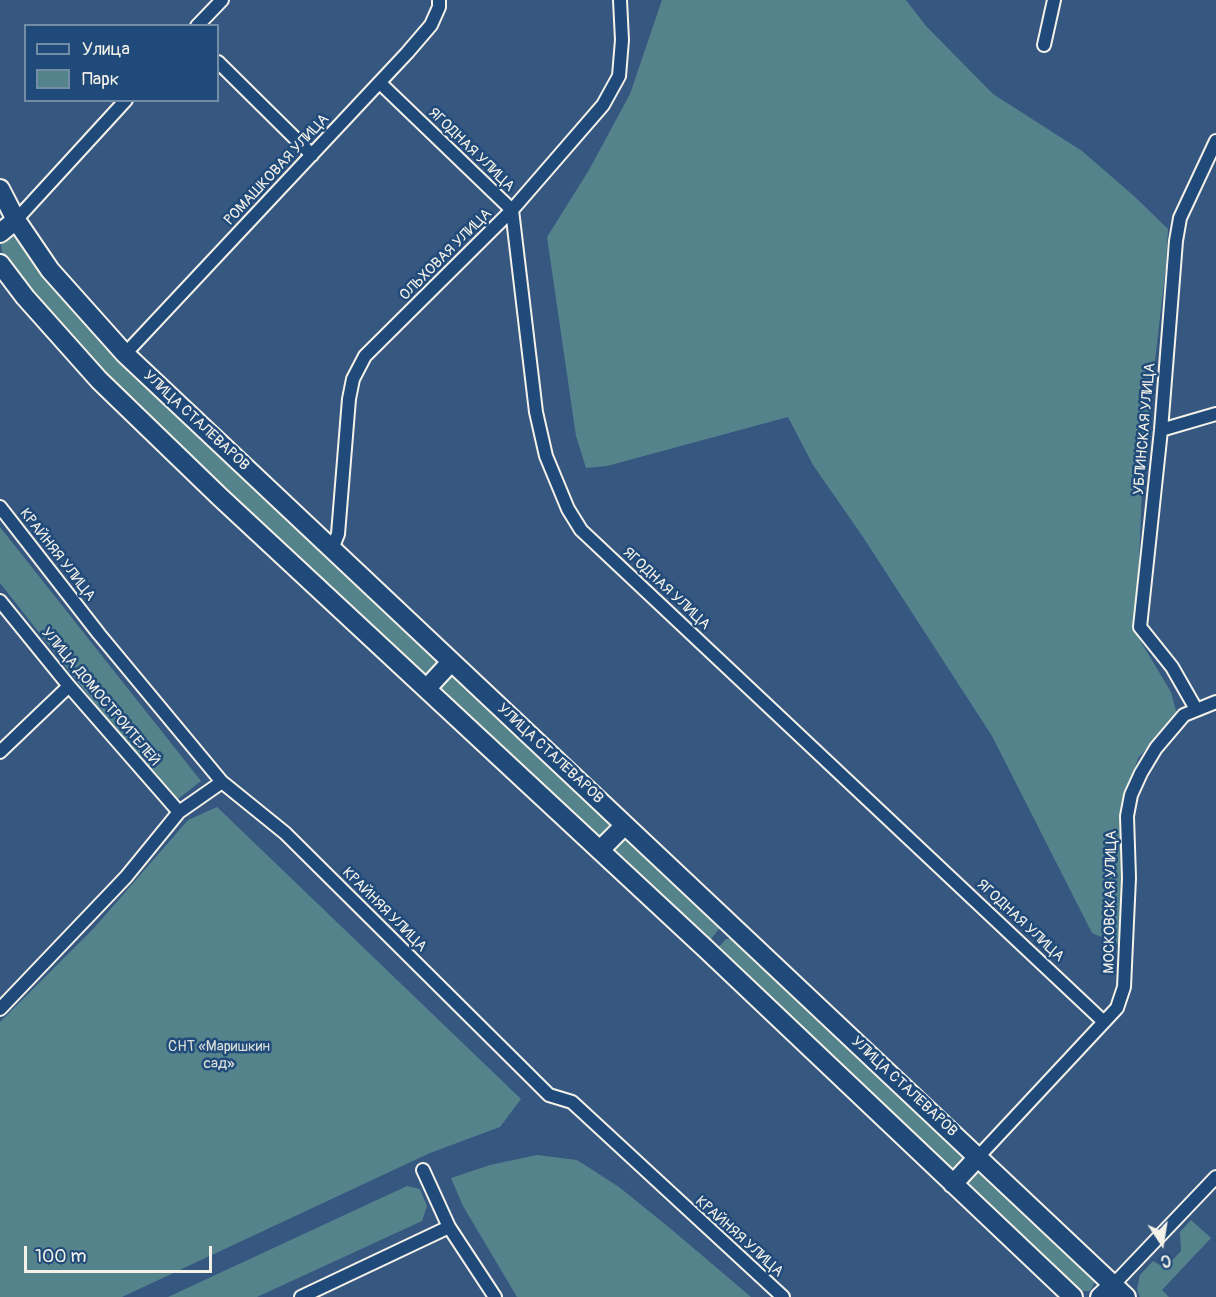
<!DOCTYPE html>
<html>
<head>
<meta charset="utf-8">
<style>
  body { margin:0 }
  #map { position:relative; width:1216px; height:1297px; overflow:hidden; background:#365780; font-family:Pangolin,sans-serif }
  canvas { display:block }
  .legend { position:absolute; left:24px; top:24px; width:195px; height:78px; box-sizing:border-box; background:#1f4a7a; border:2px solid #748da6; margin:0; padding:8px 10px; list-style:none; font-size:18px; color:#f4f1e8 }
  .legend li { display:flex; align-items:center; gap:12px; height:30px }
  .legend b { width:30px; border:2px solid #748da6 }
  .north { position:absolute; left:1132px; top:1213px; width:60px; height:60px; -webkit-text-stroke:4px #1f4a7a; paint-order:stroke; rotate:168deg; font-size:16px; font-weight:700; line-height:24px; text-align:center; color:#f4f1e8 }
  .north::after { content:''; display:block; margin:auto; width:21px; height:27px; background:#f4f1e8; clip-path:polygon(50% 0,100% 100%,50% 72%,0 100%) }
  .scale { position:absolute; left:24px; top:1246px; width:188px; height:27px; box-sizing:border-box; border:3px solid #f4f1e8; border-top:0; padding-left:8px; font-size:18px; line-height:21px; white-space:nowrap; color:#f4f1e8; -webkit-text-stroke:4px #1f4a7a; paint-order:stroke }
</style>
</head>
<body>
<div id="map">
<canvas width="1216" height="1297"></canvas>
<ul class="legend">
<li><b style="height:8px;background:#1f4a7a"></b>Улица</li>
<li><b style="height:16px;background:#55838c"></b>Парк</li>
</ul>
<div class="north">С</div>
<div class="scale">100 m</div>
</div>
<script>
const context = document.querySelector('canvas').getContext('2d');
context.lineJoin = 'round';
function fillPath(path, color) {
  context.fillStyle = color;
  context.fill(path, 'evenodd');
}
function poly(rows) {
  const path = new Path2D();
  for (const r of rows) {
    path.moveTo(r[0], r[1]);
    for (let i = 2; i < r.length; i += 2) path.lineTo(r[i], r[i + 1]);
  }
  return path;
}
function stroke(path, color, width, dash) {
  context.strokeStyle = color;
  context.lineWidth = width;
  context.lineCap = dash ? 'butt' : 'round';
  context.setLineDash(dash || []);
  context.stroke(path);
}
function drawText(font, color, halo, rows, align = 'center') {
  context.font = font + ' Pangolin,sans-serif';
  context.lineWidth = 5;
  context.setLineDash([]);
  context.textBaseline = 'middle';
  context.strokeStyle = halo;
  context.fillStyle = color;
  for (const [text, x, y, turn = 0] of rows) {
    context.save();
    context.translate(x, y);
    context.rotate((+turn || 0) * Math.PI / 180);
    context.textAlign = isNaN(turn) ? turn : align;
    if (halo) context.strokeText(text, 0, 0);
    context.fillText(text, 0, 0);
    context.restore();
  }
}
fillPath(poly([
  [662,0,906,0,926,26,993,94,1082,151,1134,196,1168,229,1166,265,1143,465,1138,586,1138,637,1171,692,1177,715,1138,758,1123,805,1126,887,1120,945,1092,933,992,736,863,537,813,465,788,417,607,466,586,468,576,436,547,237,589,170,630,94],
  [13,234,18,236,436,655,438,666,430,673,426,675,420,673,98,371,23,283,2,252,0,239],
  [0,527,201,781,173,803,0,583],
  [446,676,458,676,615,823,599,841,443,694,440,685],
  [217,807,521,1099,500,1127,430,1153,122,1297,0,1297,0,1022,94,928,188,820],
  [622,835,628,835,716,918,719,929,711,939,699,935,610,852],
  [726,939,738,939,963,1150,967,1161,954,1172,721,957,719,947],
  [537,1155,577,1160,619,1187,671,1229,751,1297,517,1297,463,1206,451,1178,490,1165],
  [974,1171,985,1171,1091,1273,1095,1282,1090,1291,1081,1291,1073,1287,967,1189,966,1180],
  [407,1186,420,1189,427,1206,422,1221,257,1297,168,1297],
  [1191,1220,1211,1238,1162,1290,1169,1297,1140,1297,1137,1289,1140,1275,1153,1261,1165,1268,1181,1251,1180,1232]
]), '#55838c');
const street = poly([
  [197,26,222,0],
  [1044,45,1054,0],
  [218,62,312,155],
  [380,83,512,210,536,412,546,456,568,509,581,530,1104,1022],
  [16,220,126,100],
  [125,354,407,53,431,25,439,7,439,0],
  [1161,430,1216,414],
  [0,507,99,634,222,782,285,833,549,1095,572,1102,783,1297],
  [332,549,338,534,349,399,353,379,365,356,512,210,603,105,619,76,622,40,620,0],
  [0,601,69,686,179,812],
  [1196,709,1172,667,1140,627,1161,430,1176,241,1180,218,1216,141],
  [0,752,69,686],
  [0,1009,126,877,179,812,222,782],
  [978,1157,1117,1008,1124,987,1129,878,1127,816,1131,795,1141,773,1156,748,1184,715,1216,702],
  [423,1170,449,1227,495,1297],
  [1113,1285,1216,1177],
  [301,1297,449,1227]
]);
const secondary = poly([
  [0,189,16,220,50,270,125,354,1126,1297],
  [0,233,16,220],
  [0,264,25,297,99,380,220,497,707,950,1073,1297],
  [427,688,451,662],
  [600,850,625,825],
  [953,1184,978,1157],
  [1100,1297,1113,1285]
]);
stroke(street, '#f4f1e8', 16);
stroke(secondary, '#f4f1e8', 22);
stroke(street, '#1f4a7a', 12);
stroke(secondary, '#1f4a7a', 18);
drawText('15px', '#f4f1e8', '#1f4a7a', [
  ["ЯГОДНАЯ УЛИЦА",471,150,44],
  ["РОМАШКОВАЯ УЛИЦА",277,170,-47],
  ["ОЛЬХОВАЯ УЛИЦА",446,255,-45],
  ["УЛИЦА СТАЛЕВАРОВ",196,421,43],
  ["УБЛИНСКАЯ УЛИЦА",1145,429,-85],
  ["КРАЙНЯЯ УЛИЦА",57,555,52],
  ["ЯГОДНАЯ УЛИЦА",666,589,43],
  ["УЛИЦА ДОМОСТРОИТЕЛЕЙ",100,697,50],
  ["УЛИЦА СТАЛЕВАРОВ",550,754,43],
  ["МОСКОВСКАЯ УЛИЦА",1111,902,-89],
  ["КРАЙНЯЯ УЛИЦА",384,910,45],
  ["ЯГОДНАЯ УЛИЦА",1020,921,43],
  ["УЛИЦА СТАЛЕВАРОВ",904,1087,43],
  ["КРАЙНЯЯ УЛИЦА",739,1237,42]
]);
drawText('15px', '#dce0da', '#1f4a7a', [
  ["СНТ «Маришкин",219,1047],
  ["сад»",219,1064]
]);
</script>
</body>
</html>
